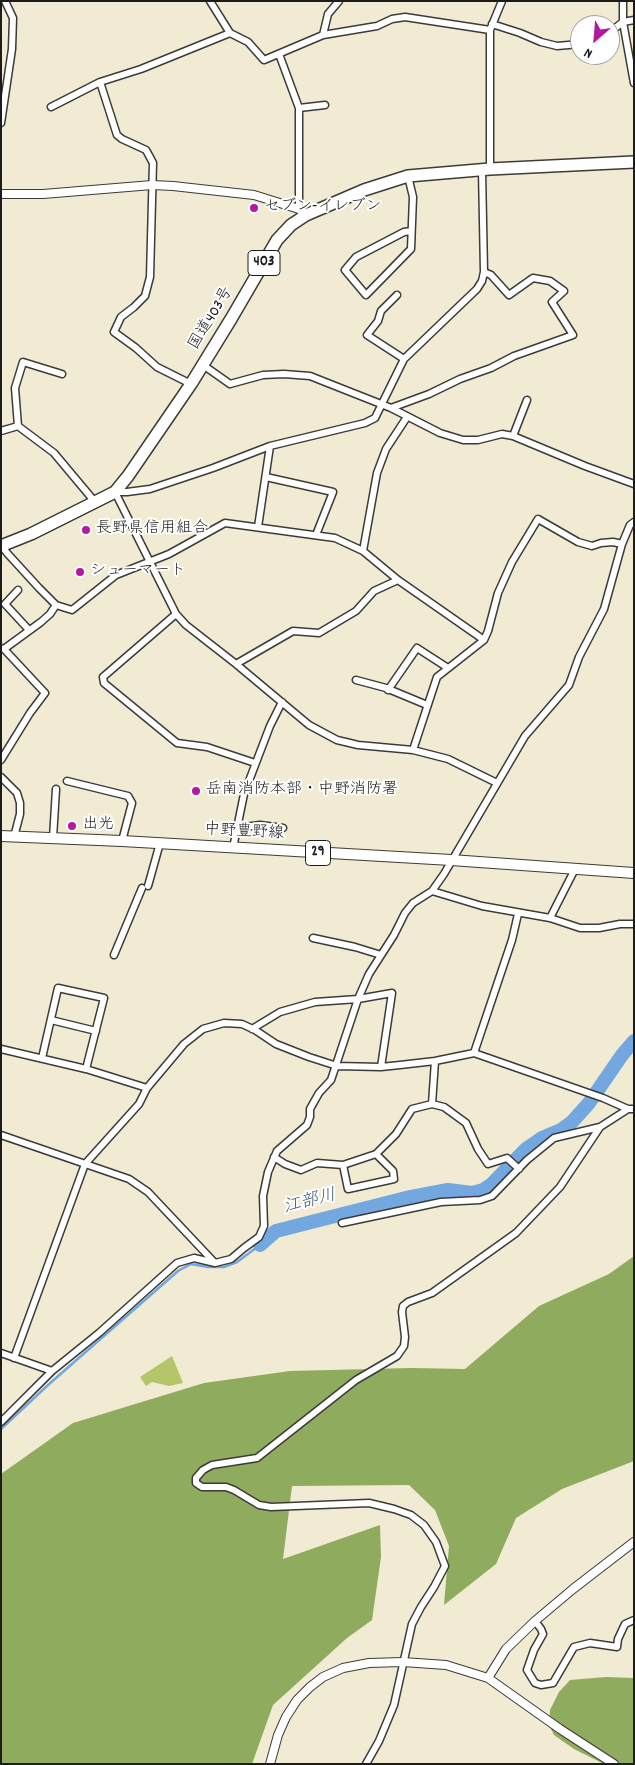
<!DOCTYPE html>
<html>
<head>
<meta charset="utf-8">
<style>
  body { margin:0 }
  #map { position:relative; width:635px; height:1765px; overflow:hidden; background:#f1ebd3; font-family:Dekko,sans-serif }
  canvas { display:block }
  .frame { position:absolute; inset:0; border:2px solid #1c1c1c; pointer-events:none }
  .north { position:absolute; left:570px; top:15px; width:50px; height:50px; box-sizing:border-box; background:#fff; border:1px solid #a4a4a4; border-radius:50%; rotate:207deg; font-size:14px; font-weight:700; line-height:20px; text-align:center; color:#1c1c1c }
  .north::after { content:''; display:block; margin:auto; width:18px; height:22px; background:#b5179e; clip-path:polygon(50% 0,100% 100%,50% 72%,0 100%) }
</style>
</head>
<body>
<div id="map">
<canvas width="635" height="1765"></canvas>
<div class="frame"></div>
<div class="north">N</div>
</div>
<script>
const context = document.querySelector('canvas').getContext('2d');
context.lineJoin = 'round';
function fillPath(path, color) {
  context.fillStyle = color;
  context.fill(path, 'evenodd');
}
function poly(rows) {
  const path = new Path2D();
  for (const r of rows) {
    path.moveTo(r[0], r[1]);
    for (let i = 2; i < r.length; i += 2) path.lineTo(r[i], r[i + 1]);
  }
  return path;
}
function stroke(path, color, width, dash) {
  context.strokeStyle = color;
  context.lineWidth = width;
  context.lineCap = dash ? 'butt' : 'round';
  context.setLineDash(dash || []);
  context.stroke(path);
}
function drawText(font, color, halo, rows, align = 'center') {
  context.font = font + ' Dekko,"Klee One",sans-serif';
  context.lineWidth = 4;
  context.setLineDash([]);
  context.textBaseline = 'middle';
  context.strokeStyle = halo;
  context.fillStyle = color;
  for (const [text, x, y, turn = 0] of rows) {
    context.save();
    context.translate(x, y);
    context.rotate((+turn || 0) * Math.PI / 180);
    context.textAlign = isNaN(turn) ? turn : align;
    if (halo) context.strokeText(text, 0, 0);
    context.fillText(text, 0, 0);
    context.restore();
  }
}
fillPath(poly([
  [172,1356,183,1383,169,1386,152,1382,146,1386,140,1377]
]), '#b4c669');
fillPath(poly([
  [634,1256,634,1461,562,1489,516,1518,496,1564,444,1605,449,1546,435,1510,409,1485,292,1486,283,1559,380,1525,381,1557,372,1620,347,1638,273,1705,252,1764,1,1764,1,1474,73,1423,204,1383,290,1371,411,1368,465,1369,539,1306,609,1274],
  [606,1677,634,1678,634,1764,604,1764,574,1749,554,1735,549,1725,550,1710,559,1692,570,1680]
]), '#8fab5d');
stroke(poly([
  [1,1429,48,1385,178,1271,191,1264,208,1267,224,1267,237,1262,260,1245]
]), '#72a7df', 2.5);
stroke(poly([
  [260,1245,276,1231,406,1198,448,1190,472,1193,483,1190,492,1184,526,1149,542,1138,561,1130,572,1122,589,1103,622,1055,634,1041]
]), '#72a7df', 14);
const minor = poly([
  [210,1,230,33,248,42,264,60,323,35,377,26,392,19,405,17,490,30],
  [623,1,623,22,634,83],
  [492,24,520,33,541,42,557,46,580,44],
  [610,32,623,22,634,20],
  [323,35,328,14,339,1],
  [279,54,299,108,299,209],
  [100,82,117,135,122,139,146,150,153,163,150,277,145,296,134,307,121,317,114,332,136,348,157,367,191,384],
  [51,107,100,82,141,69,230,33],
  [299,108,325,105],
  [1,123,12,49,13,18,5,1],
  [490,169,490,30,502,1],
  [482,170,484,272,482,281,477,289,404,359,375,418,365,423,270,446,213,468,150,489,127,492,115,492,176,614,186,625,236,664,309,725,337,740,358,745,413,750,448,759,497,783],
  [408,176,413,197,411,249,366,295,345,270,356,257,404,232,411,231],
  [397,295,381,311,378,321,367,335,404,359],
  [203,365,230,384,263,375,284,374,310,376,391,408,440,433,463,440,478,440,502,434,513,436,585,466,634,484],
  [391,408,429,394,460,379,491,368,514,356,573,335,552,302,564,291,550,281,533,278,509,295,491,275,484,272],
  [18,426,15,388,23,362,62,374],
  [1,431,18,426,54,453,95,502],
  [513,436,527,400],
  [266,477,333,492,316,535],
  [258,527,270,446],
  [2,546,7,553,39,588,56,605],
  [363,551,377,473,386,449,407,417],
  [18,590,5,604,29,630],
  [176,614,103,677,104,683,177,743,207,747,255,763],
  [1,648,4,649,45,693,30,713,1,760],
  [4,649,41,622,50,614,56,605,72,610,116,575,169,554,225,523,335,538,363,551,398,580,484,640],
  [236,664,293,631,319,633,356,611,374,591,398,580],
  [356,680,386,688,427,705],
  [388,690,417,648,448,668],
  [413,750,437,677,484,640,488,631,498,593,512,562,538,519,578,542,592,546,601,543,613,542,622,544],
  [1,777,17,793,20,803,20,814,14,837],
  [67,781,128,796,132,803,122,841],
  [237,828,260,825,283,828],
  [53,838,56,789],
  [233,848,244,794,270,726,282,702],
  [148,886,160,843],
  [432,891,482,906,550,918,580,928,599,928,620,924,634,924],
  [550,918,575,869],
  [313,938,355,947,381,955],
  [114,955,142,888],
  [51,1020,96,1031],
  [252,1029,280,1012,315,1002,358,999,392,993,381,1067],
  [1,1049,86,1069,147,1088],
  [474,1053,512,940,518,914],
  [42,1058,58,988,104,998,86,1069],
  [432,1104,435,1061],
  [1,1135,129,1179,148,1192,214,1262],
  [274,1157,285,1164,301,1170,317,1163,343,1165,376,1154,396,1134,412,1109,432,1104,444,1107,466,1123,478,1149,488,1164,507,1158,519,1169],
  [343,1165,348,1189,394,1179,393,1171,376,1154],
  [342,1223,441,1202,480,1200,492,1196,527,1160,554,1138,600,1127],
  [1,1353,52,1371],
  [14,1358,85,1164,139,1104,147,1088,184,1044,203,1029,224,1023,242,1024,255,1030,276,1044,309,1057,337,1066,381,1067,400,1065,435,1061,474,1053,603,1098,628,1109,634,1109],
  [1,1422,52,1371,99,1333,177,1263,194,1258,215,1263,231,1259,244,1248,259,1237,264,1226,263,1196,268,1172,277,1151,307,1125,310,1117,310,1109,319,1093,331,1080,358,999,369,974,394,935,405,913,413,903,432,891,444,874,525,736,569,685,579,657,604,609,622,544,630,525,634,522],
  [535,1621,541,1629,543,1634,534,1650,527,1670,535,1683,541,1685,553,1683,574,1647,590,1643,617,1647,618,1639,625,1624,634,1620],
  [366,1764,379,1741,394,1705,412,1624,421,1607,434,1587,445,1566,436,1542,424,1525,411,1515,394,1509,369,1503,271,1507,259,1505,234,1490,226,1487,202,1487,196,1483,196,1478,203,1470,212,1465,257,1458,356,1380,397,1356,404,1346,405,1337,402,1312,403,1306,408,1302,432,1293,516,1233,560,1187,600,1127,628,1109]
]);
const tertiary = poly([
  [1,194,43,194,152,185,173,186,254,195,299,209,306,215],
  [488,1678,506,1649,535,1621,573,1589,634,1542],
  [270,1764,278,1735,286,1717,297,1700,310,1687,323,1677,343,1668,369,1663,403,1662,446,1665,488,1678,560,1729,614,1764]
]);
const primary = poly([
  [1,836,122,841,451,860,634,873]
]);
const trunk = poly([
  [1,546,31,534,115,492,128,476,191,384,231,319,277,240,291,225,306,215,364,190,408,176,490,169,634,162]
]);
stroke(minor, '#3c3b37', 9);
stroke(tertiary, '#3c3b37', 10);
stroke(primary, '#3c3b37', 12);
stroke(trunk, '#3c3b37', 14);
stroke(minor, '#fff', 6);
stroke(tertiary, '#fff', 8);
stroke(primary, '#fff', 10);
stroke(trunk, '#fff', 11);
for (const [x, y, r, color] of [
  [254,208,5,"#b5179e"],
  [86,530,5,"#b5179e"],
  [80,572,5,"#b5179e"],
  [196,791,5,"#b5179e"],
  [72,826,5,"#b5179e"]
]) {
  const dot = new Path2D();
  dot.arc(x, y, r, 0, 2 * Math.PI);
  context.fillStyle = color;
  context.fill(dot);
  stroke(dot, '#fff', 2);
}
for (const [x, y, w] of [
  [264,263,32],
  [318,853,25]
]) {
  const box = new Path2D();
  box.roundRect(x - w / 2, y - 12.5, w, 25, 4);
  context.fillStyle = '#fff';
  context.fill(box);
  stroke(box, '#1c1c1c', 1);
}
drawText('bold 15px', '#1c1c1c', null, [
  ["403",264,263],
  ["29",318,853]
]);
drawText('16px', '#1c1c1c', '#fff', [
  ["セブン-イレブン",264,208],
  ["長野県信用組合",96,530],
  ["シューマート",90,572],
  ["岳南消防本部・中野消防署",206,791],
  ["出光",82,826]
], 'left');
drawText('16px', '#1c1c1c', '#fff', [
  ["国道403号",212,319,-59],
  ["中野豊野線",244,833,3]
]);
drawText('italic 18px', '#435b74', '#fff', [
  ["江部川",310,1203,-14]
]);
</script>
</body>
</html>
